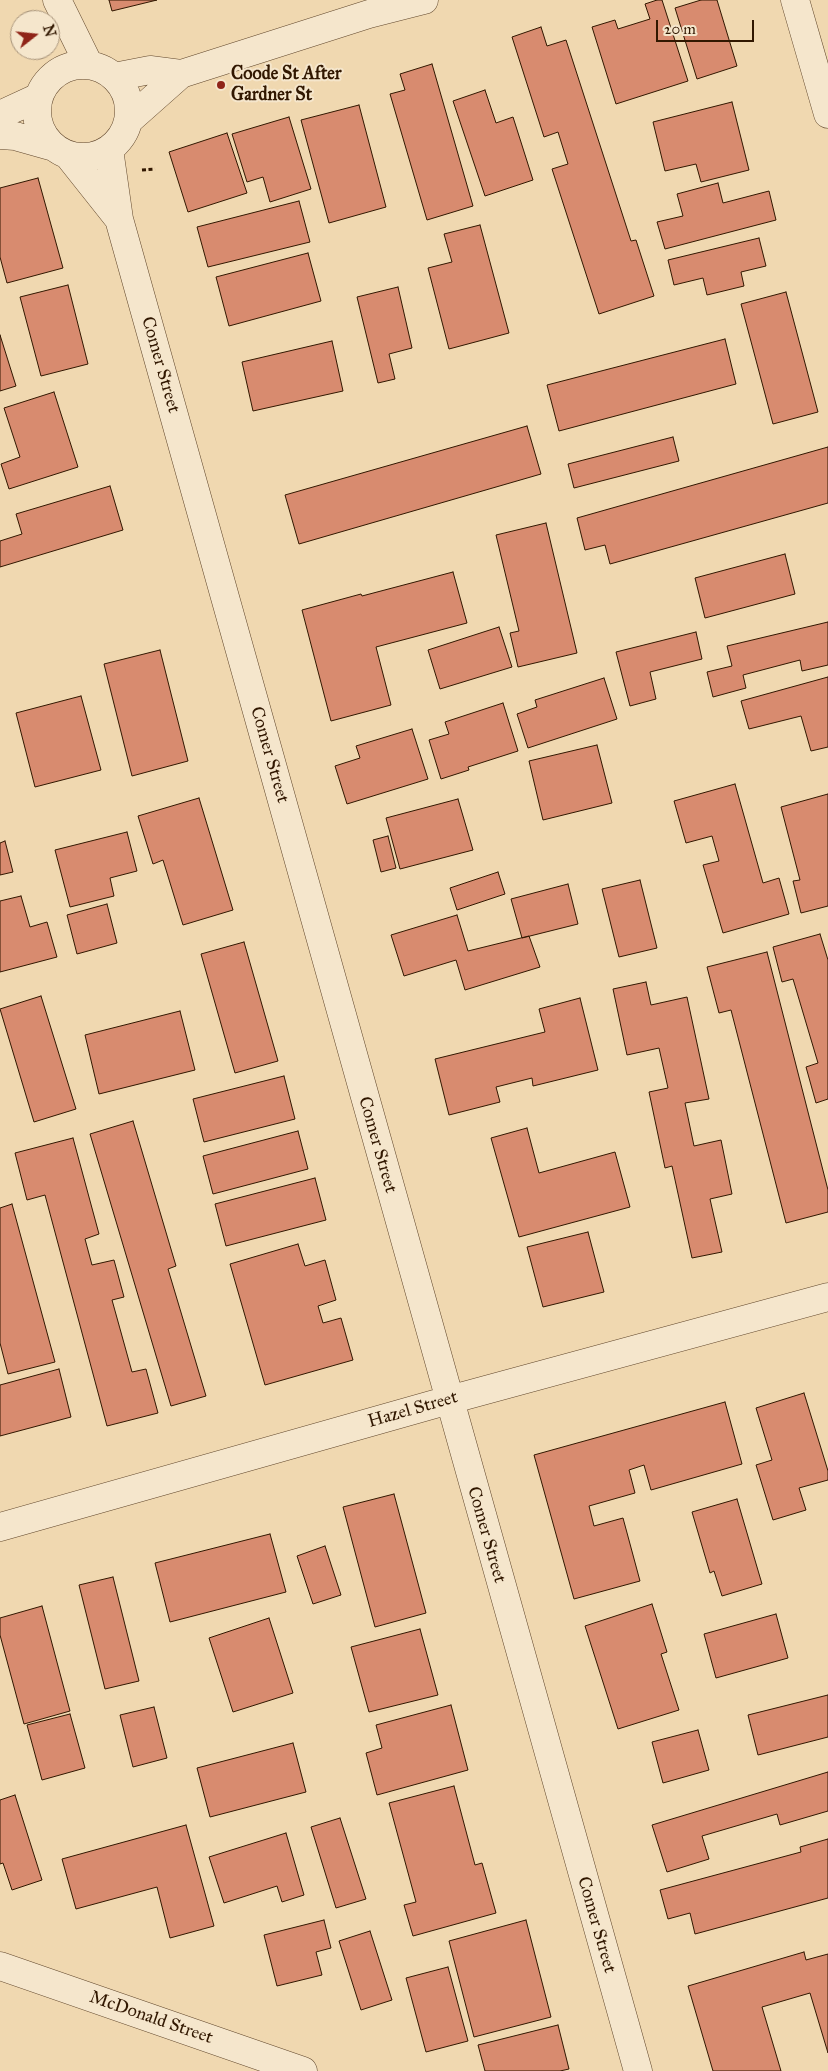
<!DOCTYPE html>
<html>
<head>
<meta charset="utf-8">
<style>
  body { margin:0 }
  #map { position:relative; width:828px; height:2071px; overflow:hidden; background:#f0d8b0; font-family:"IM FELL Great Primer",serif }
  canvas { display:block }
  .north { position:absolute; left:10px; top:10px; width:50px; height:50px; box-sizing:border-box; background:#f5e6cc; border:1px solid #a7937a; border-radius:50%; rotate:74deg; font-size:14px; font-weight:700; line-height:20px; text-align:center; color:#311700 }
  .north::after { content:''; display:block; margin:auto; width:18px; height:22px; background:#8f2418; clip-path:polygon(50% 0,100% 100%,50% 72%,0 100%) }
  .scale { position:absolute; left:656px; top:20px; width:98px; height:22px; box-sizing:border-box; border:2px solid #311700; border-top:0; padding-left:6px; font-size:15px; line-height:18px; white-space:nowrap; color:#311700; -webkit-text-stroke:4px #f5e6cc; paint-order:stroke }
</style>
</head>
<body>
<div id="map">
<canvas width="828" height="2071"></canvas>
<div class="north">N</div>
<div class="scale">20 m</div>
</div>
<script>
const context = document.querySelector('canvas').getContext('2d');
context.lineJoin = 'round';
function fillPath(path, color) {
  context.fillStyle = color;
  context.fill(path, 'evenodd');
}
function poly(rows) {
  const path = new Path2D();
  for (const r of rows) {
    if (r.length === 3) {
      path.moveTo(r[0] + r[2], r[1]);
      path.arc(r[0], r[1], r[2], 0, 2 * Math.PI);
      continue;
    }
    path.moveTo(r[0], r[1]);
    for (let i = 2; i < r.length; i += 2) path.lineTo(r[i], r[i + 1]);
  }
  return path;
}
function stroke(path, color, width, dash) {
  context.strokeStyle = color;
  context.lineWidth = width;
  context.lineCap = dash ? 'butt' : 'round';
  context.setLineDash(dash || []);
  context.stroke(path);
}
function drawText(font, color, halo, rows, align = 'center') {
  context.font = font + ' "IM FELL Great Primer",serif';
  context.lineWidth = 4;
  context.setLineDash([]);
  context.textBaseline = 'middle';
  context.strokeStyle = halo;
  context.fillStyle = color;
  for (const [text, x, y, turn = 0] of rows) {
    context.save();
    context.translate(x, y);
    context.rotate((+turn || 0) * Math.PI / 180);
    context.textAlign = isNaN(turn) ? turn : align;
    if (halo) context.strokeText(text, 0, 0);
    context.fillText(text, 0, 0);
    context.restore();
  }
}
const building = poly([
  [109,0,157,0,112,11,109,0],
  [657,0,662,0,688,81,616,104,592,27,615,20,618,29,650,19,645,4,657,0],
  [701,0,717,0,737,66,697,79,675,8,701,0],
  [541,27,547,46,566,40,631,241,636,240,654,296,599,314,552,169,568,164,558,132,544,137,512,37,541,27],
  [432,64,473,206,427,220,390,94,405,90,400,74,432,64],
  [485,90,496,123,513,117,533,180,485,196,453,101,485,90],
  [732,102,749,170,701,182,696,164,665,171,653,122,732,102],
  [359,105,386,207,329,223,301,120,359,105],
  [289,117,311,189,270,202,263,177,247,182,232,134,289,117],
  [227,133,247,193,188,212,169,152,227,133],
  [38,178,63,268,7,283,0,257,0,188,38,178],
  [718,183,723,203,769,191,776,220,665,249,657,222,683,216,677,194,718,183],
  [299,201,310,242,208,267,197,227,299,201],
  [480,225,509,333,449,349,428,268,452,262,444,234,480,225],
  [759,238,766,266,741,272,744,286,707,295,703,278,674,285,668,260,759,238],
  [308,253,321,301,229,326,216,277,308,253],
  [68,285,88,364,41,376,20,297,68,285],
  [398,287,412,348,389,354,395,379,378,383,357,297,398,287],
  [786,292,818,412,773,424,741,304,786,292],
  [0,335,16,386,0,391,0,335],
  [725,339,736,384,559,431,547,385,725,339],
  [332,341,343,391,253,411,242,362,332,341],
  [54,392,78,467,9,489,1,464,20,457,4,408,54,392],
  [527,426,541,474,299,544,285,495,527,426],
  [673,437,679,461,574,488,568,464,673,437],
  [828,447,828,503,610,564,605,545,585,550,577,518,828,447],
  [110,486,123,530,0,567,0,541,22,534,16,514,110,486],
  [546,523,577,653,518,667,510,633,519,631,496,535,546,523],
  [785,554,795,594,705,618,695,578,785,554],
  [453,572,467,623,376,647,391,705,331,721,302,610,361,594,362,596,453,572],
  [828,622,828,665,802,671,800,660,743,675,746,688,713,697,707,672,732,666,727,646,828,622],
  [499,627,512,667,440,689,428,650,499,627],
  [696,632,702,659,650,672,656,699,630,706,616,652,696,632],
  [160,650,188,761,132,776,104,664,160,650],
  [828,677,828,747,811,751,801,716,749,729,741,701,828,677],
  [604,678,617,719,528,748,517,714,537,707,535,700,604,678],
  [81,696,101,770,35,787,16,713,81,696],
  [503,703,518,751,468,767,469,770,441,779,429,740,449,734,445,722,503,703],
  [412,729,428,779,347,804,335,766,360,758,356,746,412,729],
  [597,745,612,803,543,820,529,761,597,745],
  [735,784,763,883,779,878,789,914,723,933,703,865,719,861,712,836,686,843,674,801,735,784],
  [828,794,828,906,801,913,793,881,800,880,781,807,828,794],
  [199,798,233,910,183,925,163,860,153,864,138,816,199,798],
  [458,799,473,850,400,869,386,818,458,799],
  [127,832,137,871,110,878,114,896,70,907,55,850,127,832],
  [388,836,396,868,381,872,373,840,388,836],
  [5,841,13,872,0,875,0,843,5,841],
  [498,872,505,894,457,910,450,888,498,872],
  [640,880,657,948,619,957,602,889,640,880],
  [568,884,578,924,522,938,511,899,568,884],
  [21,896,30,927,47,922,57,957,0,972,0,901,21,896],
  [107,904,117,943,77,954,67,915,107,904],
  [457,915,468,951,529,936,540,967,465,990,456,960,404,976,391,935,457,915],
  [820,934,828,960,828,1099,816,1103,806,1067,818,1063,793,979,782,982,773,947,820,934],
  [244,942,278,1061,235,1073,201,954,244,942],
  [767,952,828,1190,828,1212,786,1223,731,1010,719,1013,707,967,767,952],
  [646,982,651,1005,687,997,709,1099,685,1103,694,1146,721,1140,732,1194,710,1199,722,1252,692,1258,672,1166,665,1168,649,1092,668,1088,659,1048,627,1055,613,989,646,982],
  [41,996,76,1109,34,1122,0,1009,41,996],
  [580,998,598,1070,533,1086,532,1078,496,1087,500,1102,449,1115,435,1059,545,1032,539,1009,580,998],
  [180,1011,195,1070,99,1094,85,1035,180,1011],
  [284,1076,295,1119,204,1142,193,1099,284,1076],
  [133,1121,176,1266,168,1269,206,1396,171,1406,90,1134,133,1121],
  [527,1128,539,1173,615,1152,630,1207,519,1237,491,1138,527,1128],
  [298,1131,308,1169,213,1194,203,1156,298,1131],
  [73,1138,99,1234,85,1239,92,1265,114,1260,124,1297,112,1300,132,1372,146,1369,158,1413,107,1426,45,1195,27,1200,15,1153,73,1138],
  [315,1178,326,1220,226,1246,215,1204,315,1178],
  [12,1204,55,1362,8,1374,0,1343,0,1208,12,1204],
  [588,1232,604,1292,543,1307,527,1247,588,1232],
  [298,1244,305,1266,325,1260,336,1300,318,1306,323,1323,341,1318,353,1360,265,1385,230,1264,298,1244],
  [59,1369,71,1417,0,1436,0,1385,59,1369],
  [804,1393,828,1471,828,1480,799,1488,806,1510,773,1520,756,1465,772,1460,756,1408,804,1393],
  [725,1402,742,1464,651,1490,644,1465,629,1470,635,1493,589,1506,594,1526,623,1518,640,1581,574,1599,534,1455,725,1402],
  [394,1494,426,1613,375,1627,343,1507,394,1494],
  [737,1499,762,1584,722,1596,714,1571,710,1573,692,1512,737,1499],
  [270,1534,286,1592,170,1622,155,1563,270,1534],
  [325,1546,341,1595,313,1604,297,1556,325,1546],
  [113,1577,139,1681,105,1689,79,1585,113,1577],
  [652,1604,667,1652,661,1654,679,1710,618,1729,585,1626,652,1604],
  [42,1606,70,1711,24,1724,0,1635,0,1618,42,1606],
  [776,1614,788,1658,716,1678,704,1634,776,1614],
  [269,1618,293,1693,233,1712,209,1638,269,1618],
  [420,1629,438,1695,369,1712,351,1647,420,1629],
  [828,1695,828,1737,758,1755,748,1715,828,1695],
  [451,1705,468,1770,377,1795,366,1753,382,1748,376,1725,451,1705],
  [154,1707,167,1758,133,1767,120,1715,154,1707],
  [70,1714,85,1768,42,1780,27,1725,70,1714],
  [698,1730,709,1770,663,1783,652,1742,698,1730],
  [293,1743,306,1792,210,1817,197,1768,293,1743],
  [828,1772,828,1811,780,1825,777,1814,702,1836,709,1859,667,1872,652,1825,828,1772],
  [454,1786,475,1865,482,1863,496,1913,413,1936,404,1905,416,1902,389,1803,454,1786],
  [15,1795,42,1880,12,1890,3,1863,0,1864,0,1800,15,1795],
  [340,1818,366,1899,336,1908,311,1827,340,1818],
  [186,1825,214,1926,170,1938,157,1887,76,1909,62,1859,186,1825],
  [286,1833,304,1895,282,1902,277,1886,224,1903,209,1857,286,1833],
  [828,1839,828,1898,695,1934,690,1913,668,1919,660,1890,801,1852,800,1847,828,1839],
  [324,1920,331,1948,316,1952,322,1975,277,1986,264,1935,324,1920],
  [526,1920,551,2017,474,2037,449,1941,526,1920],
  [370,1931,392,2000,361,2010,339,1941,370,1931],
  [804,1952,806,1960,828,1954,828,2053,810,1993,762,2007,781,2071,713,2071,688,1986,804,1952],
  [448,1967,468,2041,426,2052,406,1978,448,1967],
  [558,2025,569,2069,560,2071,485,2071,478,2045,558,2025]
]);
fillPath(building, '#d88b6f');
stroke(building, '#311700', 1);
const minor = poly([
  [57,0,89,65],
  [795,0,828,114],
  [83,111,46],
  [114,77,150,70,181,74,369,14,424,0],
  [0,115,39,97],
  [128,121,181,74],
  [0,135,15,136,54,147],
  [109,149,119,219,638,2071],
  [68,155,118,218],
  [0,1527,449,1400,828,1297],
  [0,1966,303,2071]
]);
stroke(minor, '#61472c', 29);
stroke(poly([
  [142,170,155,169]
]), '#311700', 3, [4, 2.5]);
stroke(minor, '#f5e6cc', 28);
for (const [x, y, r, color] of [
  [221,85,5,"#8f2418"]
]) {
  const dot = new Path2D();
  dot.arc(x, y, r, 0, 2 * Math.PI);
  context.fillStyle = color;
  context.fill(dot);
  stroke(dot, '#f5e6cc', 2);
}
drawText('bold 18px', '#311700', '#f5e6cc', [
  ["Coode St After",231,75],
  ["Gardner St",231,96]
], 'left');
drawText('18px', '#311700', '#f5e6cc', [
  ["Comer Street",160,365,74],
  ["Comer Street",269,755,74],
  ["Comer Street",377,1145,74],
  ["Hazel Street",413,1410,-16],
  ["Comer Street",486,1535,74],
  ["Comer Street",596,1925,74],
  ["McDonald Street",151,2018,19]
]);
</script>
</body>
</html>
